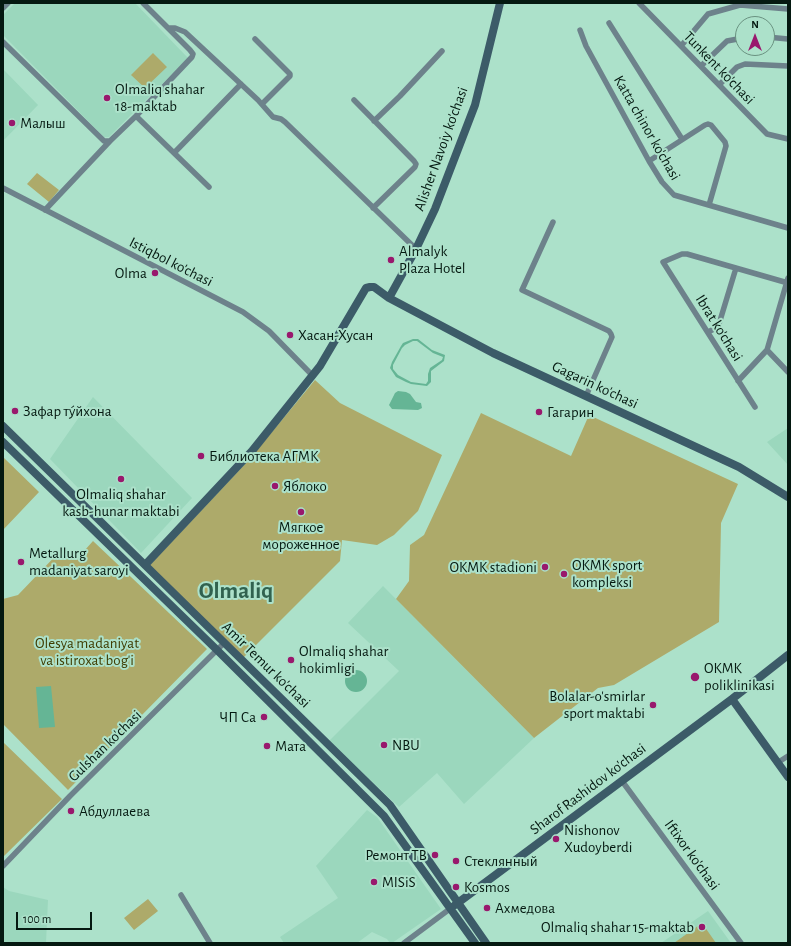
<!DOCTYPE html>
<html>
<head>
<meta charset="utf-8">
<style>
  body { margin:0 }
  #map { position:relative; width:791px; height:946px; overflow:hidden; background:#ace1ca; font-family:"Alegreya Sans",sans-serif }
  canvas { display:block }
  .frame { position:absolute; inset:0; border:4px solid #051911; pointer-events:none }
  .north { position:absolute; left:735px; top:16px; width:40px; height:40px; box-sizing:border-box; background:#ace1ca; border:1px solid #699180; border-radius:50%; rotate:0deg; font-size:11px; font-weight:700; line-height:16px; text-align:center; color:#051911 }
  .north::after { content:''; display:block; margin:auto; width:14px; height:18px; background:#99186d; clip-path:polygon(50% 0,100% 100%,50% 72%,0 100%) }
  .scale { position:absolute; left:16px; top:912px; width:76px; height:18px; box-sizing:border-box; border:2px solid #051911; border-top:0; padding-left:5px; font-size:12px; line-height:14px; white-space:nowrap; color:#051911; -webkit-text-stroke:3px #ace1ca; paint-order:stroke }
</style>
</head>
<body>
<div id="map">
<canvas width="791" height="946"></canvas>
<div class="frame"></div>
<div class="north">N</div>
<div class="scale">100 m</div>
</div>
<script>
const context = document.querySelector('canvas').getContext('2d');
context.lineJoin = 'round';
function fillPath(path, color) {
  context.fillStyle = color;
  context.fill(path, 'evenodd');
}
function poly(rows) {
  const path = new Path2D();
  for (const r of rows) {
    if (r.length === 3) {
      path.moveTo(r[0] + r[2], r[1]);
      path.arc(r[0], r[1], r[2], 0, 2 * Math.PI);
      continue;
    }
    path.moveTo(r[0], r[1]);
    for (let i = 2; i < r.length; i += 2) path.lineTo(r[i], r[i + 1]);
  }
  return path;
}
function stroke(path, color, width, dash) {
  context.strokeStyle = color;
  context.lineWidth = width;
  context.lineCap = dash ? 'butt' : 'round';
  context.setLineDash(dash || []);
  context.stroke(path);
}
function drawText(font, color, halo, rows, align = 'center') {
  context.font = font + ' "Alegreya Sans",sans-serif';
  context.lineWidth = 4;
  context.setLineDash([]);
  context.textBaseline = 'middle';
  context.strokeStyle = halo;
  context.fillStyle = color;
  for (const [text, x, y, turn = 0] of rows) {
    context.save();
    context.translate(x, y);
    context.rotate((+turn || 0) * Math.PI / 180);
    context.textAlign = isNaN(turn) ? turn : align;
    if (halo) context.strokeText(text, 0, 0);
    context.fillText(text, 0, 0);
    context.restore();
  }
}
fillPath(poly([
  [15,3,135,3,188,58,109,137,104,137,3,35,3,15],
  [3,69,38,105,3,141],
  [93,397,192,498,141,553,50,459],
  [788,428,788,465,767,442],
  [383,586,534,738,464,804,437,773,399,807,329,741,399,671,348,623],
  [367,810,377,817,441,909,392,943,390,943,387,939,372,932,357,943,284,943,280,937,338,898,316,866],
  [3,887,9,891,48,900,46,943,3,943],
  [708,911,731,943,661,943]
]), '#9bd7bd');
fillPath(poly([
  [153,53,167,67,145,88,131,75],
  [37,173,59,190,49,202,27,184],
  [315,380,340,403,442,455,418,511,394,535,377,545,342,540,340,561,243,658,149,566,248,461],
  [481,413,571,456,589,415,738,484,721,523,719,622,614,685,598,688,534,738,396,599,409,581,410,545,424,535],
  [3,457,39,492,3,530],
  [93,541,207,649,68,790,3,724,3,599,18,595,63,548,76,560],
  [3,742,62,799,3,857],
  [148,899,158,911,134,930,124,918],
  [702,923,716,943,674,943]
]), '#adaa6a');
fillPath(poly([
  [413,339,418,339,432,350,445,355,444,361,431,371,431,382,427,386,411,384,406,382,396,377,390,368,392,362,401,346,403,343],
  [413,341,417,341,433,353,443,357,442,360,430,368,428,374,428,381,426,384,411,382,398,375,393,369,393,365,402,348,405,345],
  [398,391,406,392,410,394,416,402,421,403,422,408,418,410,392,409,389,405,395,393],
  [356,681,11],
  [51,686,55,727,39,728,36,687]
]), '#65b595');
stroke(poly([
  [639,3,767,134,788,139],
  [3,8,8,3],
  [609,23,682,139],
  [168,28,175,28,185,32,258,100,273,117,281,119,285,122,416,249],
  [580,30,586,46,649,161,662,182,674,195,788,228],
  [767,37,788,39],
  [255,39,290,74,290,76,262,104],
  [3,42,104,141,110,141],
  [681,46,708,14,740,5,788,9],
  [701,66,727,41,743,38],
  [719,85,737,67,745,64,788,66],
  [354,100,414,161,416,164,415,167,373,208],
  [136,116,209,187],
  [374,121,400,96,442,51],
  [174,153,241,84],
  [649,161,705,125,708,124,711,125,725,142,726,146,709,205],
  [3,188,243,312,269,331,313,376],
  [45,210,110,141,136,116,192,57,193,54,190,50,143,3],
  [553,222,522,290,609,331,611,334,612,337,586,396],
  [708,332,718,327,719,324,736,268],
  [767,350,788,372],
  [738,381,767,350,788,278],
  [755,407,663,262,682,254,687,254,788,283],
  [777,763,788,756],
  [622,781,741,943],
  [3,866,70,796,224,643],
  [181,895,210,943],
  [404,943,451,908]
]), '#6d828b', 5.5);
stroke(poly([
  [389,298,416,249,435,209,475,105,500,3],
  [3,426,390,805,486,943],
  [3,442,217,650,384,816,475,943],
  [145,565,252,451,320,366,366,288,370,287,374,287,389,298,493,353,739,467,788,497],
  [732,699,788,777],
  [455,905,732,699,788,655]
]), '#3c5b68', 8);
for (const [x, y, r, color] of [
  [107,98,4,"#99186d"],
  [12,123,4,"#99186d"],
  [391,260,4,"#99186d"],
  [155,273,4,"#99186d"],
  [290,335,4,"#99186d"],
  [15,411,4,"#99186d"],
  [539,412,4,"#99186d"],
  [201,456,4,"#99186d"],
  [121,479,4,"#99186d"],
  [275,486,4,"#99186d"],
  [301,512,4,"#99186d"],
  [21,562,4,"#99186d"],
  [545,567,4,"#99186d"],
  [564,574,4,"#99186d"],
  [291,660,4,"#99186d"],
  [695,677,5,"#99186d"],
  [653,705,4,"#99186d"],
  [264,717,4,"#99186d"],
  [384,745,4,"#99186d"],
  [267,746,4,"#99186d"],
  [71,811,4,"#99186d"],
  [556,839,4,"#99186d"],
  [435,855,4,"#99186d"],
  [456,861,4,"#99186d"],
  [374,882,4,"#99186d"],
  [456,887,4,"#99186d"],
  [487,908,4,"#99186d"],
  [702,927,4,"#99186d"]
]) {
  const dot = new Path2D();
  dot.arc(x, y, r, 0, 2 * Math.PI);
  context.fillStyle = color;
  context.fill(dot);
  stroke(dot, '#ace1ca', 1.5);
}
drawText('15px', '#051911', '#ace1ca', [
  ["Tunkent ko'chasi",719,68,46],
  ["Katta chinor ko'chasi",647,128,60],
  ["Alisher Navoiy ko'chasi",441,149,-70],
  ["Istiqbol ko'chasi",171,262,27],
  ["Ibrat ko'chasi",719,328,58],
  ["Gagarin ko'chasi",595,385,25],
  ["Amir Temur ko'chasi",266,665,44],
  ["Gulshan ko'chasi",105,746,-44],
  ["Sharof Rashidov ko'chasi",588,789,-37],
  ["Iftixor ko'chasi",692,855,54]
]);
drawText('15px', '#051911', '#ace1ca', [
  ["Olmaliq shahar",115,89],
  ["18-maktab",115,106],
  ["Малыш",20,123],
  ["Almalyk",399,251],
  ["Plaza Hotel",399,268],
  ["Olma",147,273,"right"],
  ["Хасан-Хусан",298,335],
  ["Зафар тýйхона",23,411],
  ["Гагарин",547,412],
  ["Библиотека АГМК",209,456],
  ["Яблоко",283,486],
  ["Olmaliq shahar",121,494,"center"],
  ["kasb-hunar maktabi",121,511,"center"],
  ["Мягкое",301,527,"center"],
  ["мороженное",301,544,"center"],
  ["Metallurg",29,553],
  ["madaniyat saroyi",29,570],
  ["OKMK sport",572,565],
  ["kompleksi",572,582],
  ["OKMK stadioni",537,567,"right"],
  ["Olmaliq shahar",299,651],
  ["hokimligi",299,668],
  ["OKMK",704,668],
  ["poliklinikasi",704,685],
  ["Bolalar-o'smirlar",645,696,"right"],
  ["sport maktabi",645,713,"right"],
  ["ЧП Са",256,717,"right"],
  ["NBU",392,745],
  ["Мата",275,746],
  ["Абдуллаева",79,811],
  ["Nishonov",564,830],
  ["Xudoyberdi",564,847],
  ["Ремонт ТВ",427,855,"right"],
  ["Стеклянный",464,861],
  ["MISiS",382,882],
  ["Kosmos",464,887],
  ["Ахмедова",495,908],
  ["Olmaliq shahar 15-maktab",694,927,"right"]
], 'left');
drawText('15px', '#3f3c02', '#ace1ca', [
  ["Olesya madaniyat",87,643],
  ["va istiroxat bog'i",87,660]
]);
drawText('bold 23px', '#31624f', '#ace1ca', [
  ["Olmaliq",236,591]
]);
</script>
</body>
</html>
